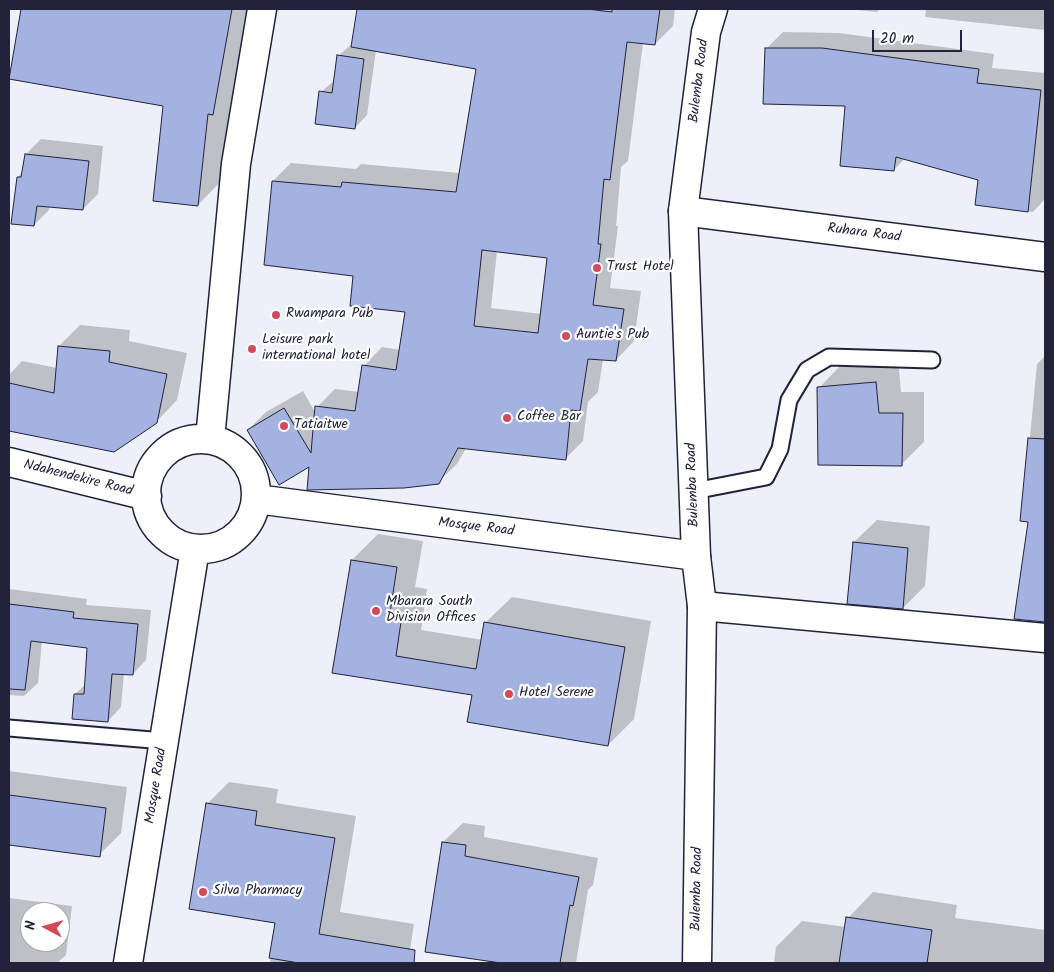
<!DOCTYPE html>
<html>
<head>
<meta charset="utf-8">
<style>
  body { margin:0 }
  #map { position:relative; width:1054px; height:972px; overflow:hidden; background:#edf0f9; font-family:Kalam,sans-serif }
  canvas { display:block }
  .frame { position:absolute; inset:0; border:10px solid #22223b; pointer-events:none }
  .north { position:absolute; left:20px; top:902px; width:50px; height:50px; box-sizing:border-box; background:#fff; border:1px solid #a7a7b1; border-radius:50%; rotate:276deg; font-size:14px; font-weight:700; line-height:20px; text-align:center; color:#22223b }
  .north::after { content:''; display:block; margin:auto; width:18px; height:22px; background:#d1495b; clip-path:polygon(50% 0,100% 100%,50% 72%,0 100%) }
  .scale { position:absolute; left:872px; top:30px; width:90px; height:22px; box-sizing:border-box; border:2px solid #22223b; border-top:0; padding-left:6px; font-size:15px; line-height:18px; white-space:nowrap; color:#22223b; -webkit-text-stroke:4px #fff; paint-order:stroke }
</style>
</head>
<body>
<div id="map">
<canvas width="1054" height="972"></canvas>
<div class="frame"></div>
<div class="north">N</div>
<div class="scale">20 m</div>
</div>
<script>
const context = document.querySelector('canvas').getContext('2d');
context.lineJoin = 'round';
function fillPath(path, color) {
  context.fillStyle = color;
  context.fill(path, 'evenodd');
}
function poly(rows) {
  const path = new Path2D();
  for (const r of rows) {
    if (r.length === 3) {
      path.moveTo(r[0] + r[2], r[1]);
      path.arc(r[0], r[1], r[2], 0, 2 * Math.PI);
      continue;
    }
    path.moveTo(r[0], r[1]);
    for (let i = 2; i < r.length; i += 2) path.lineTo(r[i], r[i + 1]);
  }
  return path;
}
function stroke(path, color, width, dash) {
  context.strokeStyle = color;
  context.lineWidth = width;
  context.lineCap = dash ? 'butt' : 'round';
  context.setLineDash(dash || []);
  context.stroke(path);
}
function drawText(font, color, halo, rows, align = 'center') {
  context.font = font + ' Kalam,sans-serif';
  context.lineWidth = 4.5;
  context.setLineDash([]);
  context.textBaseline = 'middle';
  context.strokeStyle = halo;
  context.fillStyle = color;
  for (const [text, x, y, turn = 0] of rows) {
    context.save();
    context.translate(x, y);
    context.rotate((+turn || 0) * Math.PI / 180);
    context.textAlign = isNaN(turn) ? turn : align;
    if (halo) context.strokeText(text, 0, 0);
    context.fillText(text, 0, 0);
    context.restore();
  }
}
fillPath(poly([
  [22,9,253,9,239,87,233,93,224,178,198,205,164,105,10,78],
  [359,9,675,9,673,26,655,44,643,43,628,161,621,167,616,226,618,226,610,288,641,291,634,341,616,360,603,359,598,392,588,402,583,441,565,459,466,448,457,464,438,482,311,464,248,430,266,412,303,391,316,414,317,407,335,389,360,392,364,366,382,347,401,350,406,311,355,275,273,181,291,163,356,169,361,164,460,173,477,68,376,50,367,115,355,128,321,92,335,80,338,56,353,43],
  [497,251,549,257,542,314,491,308],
  [846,9,880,9,877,12],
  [926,9,1045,9,1045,30,925,17],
  [783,32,839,33,994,54,992,68,1045,73,1045,199,1033,212,976,204,980,180,905,158,894,170,847,105,767,48],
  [41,139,103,146,98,194,83,209,49,206,49,210,34,225,18,177,23,172,26,154],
  [80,325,130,330,129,341,187,353,177,400,156,422,114,451,9,429,9,375,22,361,57,368,59,346],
  [1045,356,1045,621,1015,618,1029,520,1022,520,1037,364],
  [898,360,901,392,924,392,924,442,902,464,819,388,841,365],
  [877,520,930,526,925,586,903,608,854,542],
  [378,534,423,541,415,587,427,589,421,630,483,640,485,623,512,597,651,621,634,719,608,745,473,694,334,672,352,560],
  [9,589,87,599,86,605,151,610,146,660,133,674,124,673,121,707,108,721,75,694,86,684,89,647,42,641,38,683,24,696,9,695,9,651,17,638,9,637],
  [9,771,127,787,121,833,99,855,9,843],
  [229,782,278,789,276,803,356,816,340,912,414,924,408,963,270,963,276,922,207,804],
  [463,823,485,826,484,837,598,858,593,885,588,890,576,963,580,963,494,963,443,842],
  [873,892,957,905,955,918,1045,930,1045,963,774,963,776,947,802,921,846,927,848,918],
  [9,898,72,906,66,955,57,963,9,963],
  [30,912,60,912,60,942,30,942]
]), '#0003');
const building = poly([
  [21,9,232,9,213,115,208,114,198,206,153,201,163,106,9,79,21,9],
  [357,9,587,9,612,12,612,9,660,9,655,45,627,42,610,180,604,179,598,244,601,244,593,305,624,309,616,361,588,359,580,411,571,410,566,460,458,448,439,484,404,488,307,490,309,467,279,485,247,430,284,408,311,453,315,406,355,411,362,365,396,370,405,312,350,306,353,276,264,265,272,181,341,187,342,182,456,192,476,69,351,47,357,9],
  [482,250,547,258,538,333,474,326,482,250],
  [765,48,822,48,979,69,977,83,1041,90,1028,212,975,205,978,180,896,157,894,171,840,166,845,106,763,104,765,48],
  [337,55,364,59,355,129,315,124,319,91,332,93,337,55],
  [25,154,89,161,83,210,37,206,34,226,11,224,17,177,21,177,25,154],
  [58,346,110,351,109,362,167,374,157,423,114,452,9,431,9,383,54,393,58,346],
  [876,382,879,413,903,413,902,466,818,465,817,387,876,382],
  [1028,438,1045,439,1045,622,1014,619,1028,522,1020,521,1028,438],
  [853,542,908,548,903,609,847,604,853,542],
  [351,560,397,567,390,613,402,615,396,656,476,669,484,622,625,647,608,746,467,722,472,695,332,673,351,560],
  [9,604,74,612,73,618,138,624,133,675,112,674,108,722,72,719,74,694,84,694,87,648,31,641,25,690,9,689,9,604],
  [9,795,106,808,100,857,9,845,9,795],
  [206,803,257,811,255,825,335,838,319,934,415,950,414,963,299,963,269,958,275,923,189,909,206,803],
  [442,842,466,845,465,856,579,877,573,906,570,905,560,963,501,963,425,952,442,842],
  [846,917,932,930,927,963,839,963,846,917]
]);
fillPath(building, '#a3b2e1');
stroke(building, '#22223b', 1);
const lane = poly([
  [694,491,766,477,780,449,789,400,807,370,829,357,932,360],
  [9,728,164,741]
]);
const street = poly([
  [683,211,1045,257],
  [201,494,55],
  [210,439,236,164,262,9],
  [9,462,147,496],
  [256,499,696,556],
  [702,606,1045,638],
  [128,963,195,549]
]);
const secondary = poly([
  [697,963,702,606,696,556,683,211,706,32,713,9]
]);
stroke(lane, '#22223b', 19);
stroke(street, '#22223b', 31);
stroke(secondary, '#22223b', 31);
stroke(lane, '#fff', 15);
stroke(street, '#fff', 28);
stroke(secondary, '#fff', 28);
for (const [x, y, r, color] of [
  [597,268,5,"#d1495b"],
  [276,315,5,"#d1495b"],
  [566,336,5,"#d1495b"],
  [252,349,5,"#d1495b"],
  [507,418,5,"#d1495b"],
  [284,426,5,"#d1495b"],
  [376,611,5,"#d1495b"],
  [509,694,5,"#d1495b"],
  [203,892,5,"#d1495b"]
]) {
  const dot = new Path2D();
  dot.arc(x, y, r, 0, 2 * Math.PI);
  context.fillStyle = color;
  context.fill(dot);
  stroke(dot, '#fff', 2);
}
drawText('14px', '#22223b', '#fff', [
  ["Bulemba Road",700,81,-83],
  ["Ruhara Road",864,234,7],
  ["Ndahendekire Road",78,479,14],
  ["Bulemba Road",694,485,-92],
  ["Mosque Road",476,528,7],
  ["Mosque Road",157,786,-81],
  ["Bulemba Road",698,889,-89]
]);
drawText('14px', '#22223b', '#fff', [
  ["Trust Hotel",607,268],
  ["Rwampara Pub",286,315],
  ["Auntie's Pub",576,336],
  ["Leisure park",262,341],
  ["international hotel",262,357],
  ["Coffee Bar",517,418],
  ["Tatiaitwe",294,426],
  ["Mbarara South",386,603],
  ["Division Offices",386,619],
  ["Hotel Serene",519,694],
  ["Silva Pharmacy",213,892]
], 'left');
</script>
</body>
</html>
